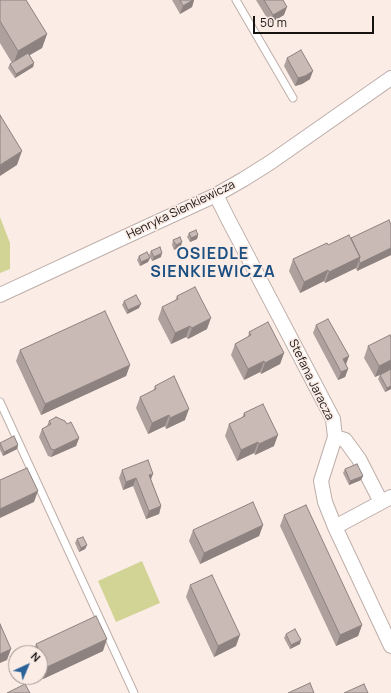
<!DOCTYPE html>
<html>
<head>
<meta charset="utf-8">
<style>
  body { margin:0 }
  #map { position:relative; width:391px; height:693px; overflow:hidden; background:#fbece6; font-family:Manrope,sans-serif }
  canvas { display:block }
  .north { position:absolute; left:8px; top:645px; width:40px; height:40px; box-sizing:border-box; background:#fbece6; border:1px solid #9f9590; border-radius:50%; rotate:44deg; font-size:11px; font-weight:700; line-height:16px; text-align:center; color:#161210 }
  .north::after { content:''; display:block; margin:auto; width:14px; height:18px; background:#296199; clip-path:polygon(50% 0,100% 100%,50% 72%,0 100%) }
  .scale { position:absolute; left:253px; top:16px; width:121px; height:18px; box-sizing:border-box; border:2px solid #161210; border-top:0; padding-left:5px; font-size:12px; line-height:14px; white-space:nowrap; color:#161210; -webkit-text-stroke:3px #fbece6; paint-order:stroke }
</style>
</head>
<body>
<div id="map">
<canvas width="391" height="693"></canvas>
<div class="north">N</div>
<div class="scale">50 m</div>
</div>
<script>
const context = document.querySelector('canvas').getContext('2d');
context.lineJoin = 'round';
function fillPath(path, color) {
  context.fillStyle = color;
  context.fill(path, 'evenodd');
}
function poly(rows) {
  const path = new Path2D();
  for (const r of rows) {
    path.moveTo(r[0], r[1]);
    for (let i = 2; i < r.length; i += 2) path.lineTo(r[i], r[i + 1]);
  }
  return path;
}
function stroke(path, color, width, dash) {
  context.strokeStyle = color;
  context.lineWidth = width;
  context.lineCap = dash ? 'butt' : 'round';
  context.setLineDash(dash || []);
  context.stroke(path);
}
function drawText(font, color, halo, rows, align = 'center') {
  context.font = font + ' Manrope,sans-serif';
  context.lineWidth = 3.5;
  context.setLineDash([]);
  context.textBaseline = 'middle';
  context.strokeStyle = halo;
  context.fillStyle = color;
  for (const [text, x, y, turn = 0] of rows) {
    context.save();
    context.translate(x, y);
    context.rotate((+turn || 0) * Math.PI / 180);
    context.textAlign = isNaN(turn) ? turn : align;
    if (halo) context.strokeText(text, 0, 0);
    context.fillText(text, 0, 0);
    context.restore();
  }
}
fillPath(poly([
  [0,217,10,243,10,269,0,273],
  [142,561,160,603,116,622,98,581]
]), '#d1d494');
const lane = poly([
  [236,0,293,98],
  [0,402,134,693]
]);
const street = poly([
  [216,195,228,219,333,419,335,437,321,481,325,502,335,527],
  [0,295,140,230,216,195,244,179,271,162,391,78],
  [335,437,345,440,359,459,381,502],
  [391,497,335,527,391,646]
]);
stroke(lane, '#bdaea9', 9);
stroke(street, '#bdaea9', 16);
stroke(lane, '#fff', 7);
stroke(street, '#fff', 14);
fillPath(poly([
  [0,0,47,34,42,48,29,55,34,63,33,67,15,78,8,68,10,64,12,63,0,43],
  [172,0,194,0,192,7,180,14],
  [256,0,283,0,284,15,270,23],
  [287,58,310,79,302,84,295,86,284,66],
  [391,225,391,255,357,271,356,268,325,283,324,281,300,293,289,271,293,259,328,245,351,238],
  [189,233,198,235,197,239,190,242,187,237],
  [173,240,181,246,174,250,172,245],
  [151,251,161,257,152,261,149,255],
  [139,256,150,258,148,262,140,266,137,260],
  [177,296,207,329,188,339,186,337,171,344,158,319,162,307,175,301],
  [124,301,139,308,127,314,122,305],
  [316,325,349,356,346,364,348,369,345,377,338,380,313,333],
  [249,332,284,353,280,364,261,374,260,372,244,380,231,355,235,344,248,337],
  [391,338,391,389,385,392,378,379,380,375,375,377,364,358,368,346],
  [20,350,130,365,126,376,41,415,16,361],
  [155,386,185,420,166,429,165,426,148,434,136,408,140,397,153,391],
  [244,413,274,446,255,455,254,453,237,461,225,436,229,424,242,418],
  [49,421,67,424,79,438,76,446,51,457,48,456,39,437,42,429,47,426],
  [0,443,18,445,17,449,3,456,0,450],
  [345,469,363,476,361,480,349,485,343,473],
  [122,470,151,479,161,506,159,514,146,519,133,486,123,490,119,478],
  [284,515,362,625,358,636,336,646,280,526],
  [263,525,259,536,200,564,189,541,193,530],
  [77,539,87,545,85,549,79,552,75,543],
  [190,585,236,646,214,657,186,597],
  [286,634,300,644,290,649,284,638],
  [36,644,103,651,43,679,40,672,40,653,33,653]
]), '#ada09d');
fillPath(poly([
  [193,0,194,0,192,7,180,14,183,6],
  [287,7,284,15,270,23,273,15],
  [47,34,42,48,13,65,18,51],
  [34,63,33,67,15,78,16,74],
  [313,71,310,79,302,84,295,86,298,78],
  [22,151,17,165,0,176,0,165],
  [198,235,197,239,190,242,191,238],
  [182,242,181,246,174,250,176,245],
  [391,248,391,255,357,271,360,263],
  [162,253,161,257,152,261,154,257],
  [360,257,356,268,325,283,329,272],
  [150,258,148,262,140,266,141,262],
  [328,270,324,281,300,293,304,282],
  [141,304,139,308,127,314,128,310],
  [211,318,207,329,188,339,192,328],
  [190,326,186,337,171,344,175,333],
  [284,353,280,364,261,374,265,363],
  [349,356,346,364,340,367,343,359],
  [391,360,391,369,375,377,379,366],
  [264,361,260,372,244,380,248,369],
  [130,365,126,376,41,415,45,404],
  [348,369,345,377,338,380,341,372],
  [391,386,391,389,385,392,387,388],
  [189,409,185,420,166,429,170,418],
  [169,415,165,426,148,434,152,423],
  [278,435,274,446,255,455,259,444],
  [79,438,76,446,51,457,54,450],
  [258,442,254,453,237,461,241,450],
  [18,445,17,449,3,456,4,452],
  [153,474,150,482,149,475],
  [363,476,361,480,349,485,350,481],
  [136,478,133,486,123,490,126,482],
  [38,491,34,502,0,518,0,509],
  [161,506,159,514,146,519,149,511],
  [263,525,259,536,200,564,204,553],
  [87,545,85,549,79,552,81,548],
  [362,625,358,636,336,646,340,635],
  [240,635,236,646,214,657,218,646],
  [107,639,103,651,43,679,47,667],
  [301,640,300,644,290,649,291,645],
  [11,649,7,660,0,663,0,654]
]), '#8d827f');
const building = poly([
  [0,0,26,0,47,34,18,51,0,21,0,0],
  [180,0,193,0,183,6,180,0],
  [264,0,283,0,287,7,273,15,264,0],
  [301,50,313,71,305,76,298,78,287,58,301,50],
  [28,53,34,63,16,74,10,64,28,53],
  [0,115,22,151,0,165,0,115],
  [389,220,391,225,391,248,360,263,359,260,360,257,351,238,389,220],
  [196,230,198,235,191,238,189,233,196,230],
  [349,235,360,257,329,272,328,270,304,282,293,259,327,243,328,245,349,235],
  [180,237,182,242,176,245,173,240,180,237],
  [160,247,162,253,154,257,151,251,160,247],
  [147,252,150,258,141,262,139,256,147,252],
  [195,287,211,318,192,328,190,326,175,333,162,307,178,299,177,296,195,287],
  [136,295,141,304,128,310,124,301,136,295],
  [105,311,130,365,45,404,20,350,105,311],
  [328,319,349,356,343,359,348,369,341,372,316,325,328,319],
  [268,322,284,353,265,363,264,361,248,369,235,344,251,335,249,332,268,322],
  [390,335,391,338,391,360,379,366,368,346,390,335],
  [391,369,391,386,387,388,380,375,391,369],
  [174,376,189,409,170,418,169,415,152,423,140,397,156,389,155,386,174,376],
  [263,404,278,435,259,444,258,442,241,450,229,424,245,416,244,413,263,404],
  [56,417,65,421,67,424,71,422,79,438,54,450,51,449,42,429,51,424,49,421,56,417],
  [14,436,18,445,4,452,0,443,14,436],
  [148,460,153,474,149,475,161,506,149,511,136,478,126,482,122,470,148,460],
  [357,464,363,476,350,481,345,469,357,464],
  [27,468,38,491,0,509,0,480,27,468],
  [253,502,263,525,204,553,193,530,253,502],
  [306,505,362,625,340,635,284,515,306,505],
  [83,537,87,545,81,548,77,539,83,537],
  [212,575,240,635,218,646,190,585,212,575],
  [96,616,107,639,47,667,36,644,96,616],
  [0,624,11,649,0,654,0,624],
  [295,629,301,640,291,645,286,634,295,629],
  [310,683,314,693,288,693,310,683],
  [25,684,30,693,7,693,25,684],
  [364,684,368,693,344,693,364,684]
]);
fillPath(building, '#c9bab6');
stroke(building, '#8d827f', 1);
drawText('12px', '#161210', '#fbece6', [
  ["Henryka Sienkiewicza",181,210,-26],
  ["Stefana Jaracza",311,380,64]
]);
context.letterSpacing = '1px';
drawText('bold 16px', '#1b4f81', '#fbece6', [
  ["OSIEDLE",213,255],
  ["SIENKIEWICZA",213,273]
]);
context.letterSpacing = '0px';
</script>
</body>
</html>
